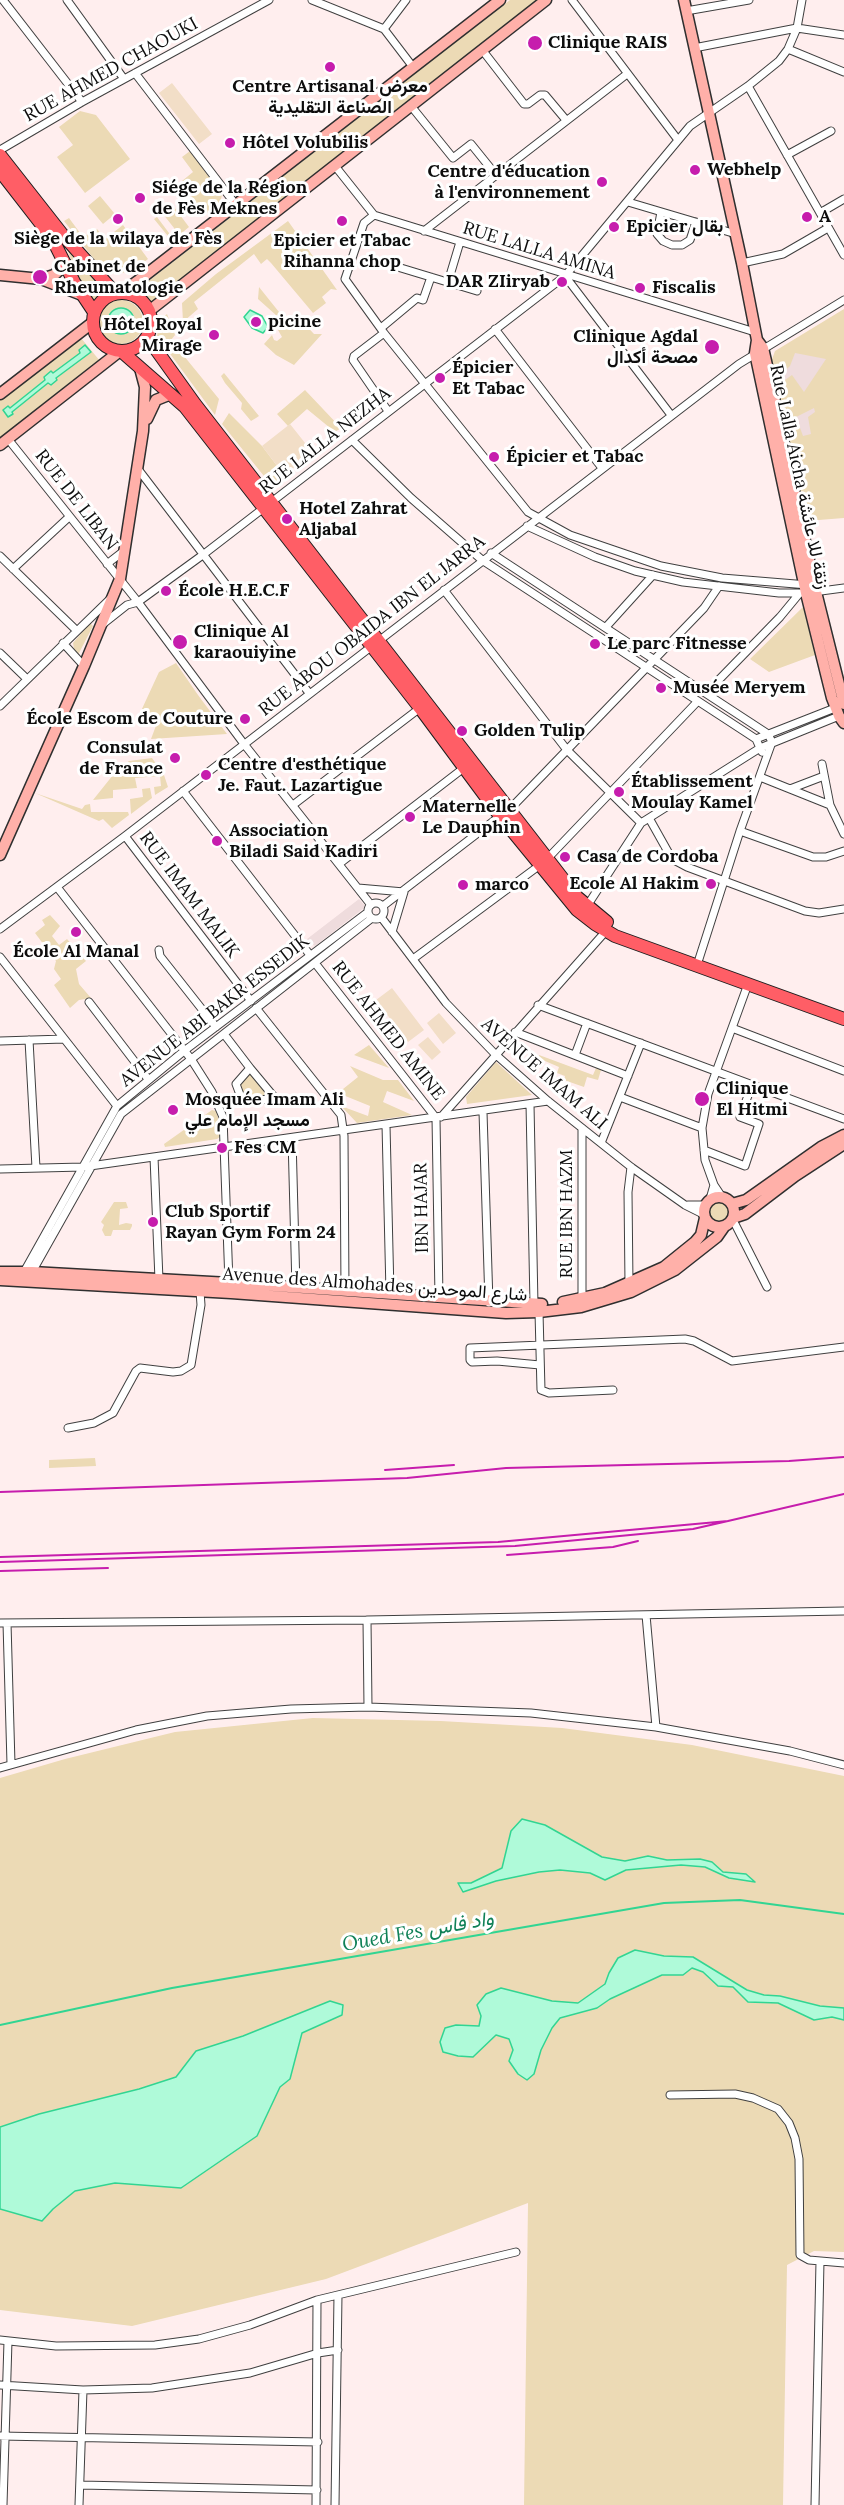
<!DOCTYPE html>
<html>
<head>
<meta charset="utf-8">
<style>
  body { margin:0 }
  canvas { display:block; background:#fee }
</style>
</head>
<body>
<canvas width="844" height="2505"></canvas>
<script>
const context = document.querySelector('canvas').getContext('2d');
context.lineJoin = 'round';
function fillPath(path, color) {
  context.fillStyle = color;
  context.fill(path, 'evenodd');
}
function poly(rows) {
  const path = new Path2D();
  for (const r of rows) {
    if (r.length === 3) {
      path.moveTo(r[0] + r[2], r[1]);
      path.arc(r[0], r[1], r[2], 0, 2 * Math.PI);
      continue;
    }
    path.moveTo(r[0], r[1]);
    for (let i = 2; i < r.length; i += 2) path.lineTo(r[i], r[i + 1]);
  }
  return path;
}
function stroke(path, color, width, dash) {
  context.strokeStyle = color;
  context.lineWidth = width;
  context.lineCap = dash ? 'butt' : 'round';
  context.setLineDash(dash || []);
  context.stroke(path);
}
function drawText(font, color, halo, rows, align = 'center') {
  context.font = font + ' Lora,Vazirmatn,serif';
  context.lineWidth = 6;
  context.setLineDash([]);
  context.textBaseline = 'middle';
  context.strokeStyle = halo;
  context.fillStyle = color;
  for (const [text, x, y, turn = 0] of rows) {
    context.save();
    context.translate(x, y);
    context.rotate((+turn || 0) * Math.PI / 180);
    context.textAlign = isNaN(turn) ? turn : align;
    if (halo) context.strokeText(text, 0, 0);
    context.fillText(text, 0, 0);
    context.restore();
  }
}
fillPath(poly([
  [510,0,542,0,152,302,144,298,137,290],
  [80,111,96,115,130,159,85,193,57,157,73,145,59,127],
  [190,151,222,195,220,203,203,216,190,198,193,195,182,181,193,172,182,157],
  [100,196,115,214,103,224,88,206],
  [164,205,168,210,174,207,189,227,172,241,154,219,157,217,172,237,178,233,159,209],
  [69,218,83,237,97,229,105,239,123,225,148,259,134,270,118,274,105,273,64,221],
  [288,221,337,290,331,289,322,297,326,303,313,313,271,263,267,259,261,264,254,254,194,302,198,309,183,322,182,303,216,274],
  [66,246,103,288,102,292,94,300,76,273],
  [259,287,291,327,302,321,314,334,322,334,294,365,276,355,264,344,272,335,274,340,277,341,282,337,278,330,277,316,258,299],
  [121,322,22],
  [844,309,844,518,806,521,770,365,775,351],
  [167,314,175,335,171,340,219,399,215,415,157,336,160,320],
  [81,338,100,361,0,442,0,396],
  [224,373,259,416,256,418,251,421,241,409,242,403,225,383,221,376],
  [305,390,341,428,335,432,307,409,288,426,277,414],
  [229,413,262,446,284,475,272,486,222,424],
  [803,607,815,655,769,672,750,659],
  [90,623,93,626,78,655,74,649,73,643],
  [176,663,198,695,227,734,151,739,157,723,146,718,141,711,159,672],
  [152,758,164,775,168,787,155,795,154,787,161,786,160,776,135,778,137,788,113,790,113,798,93,800,117,770,129,761],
  [150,788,152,798,131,814,130,799,143,797,142,789],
  [35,793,82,809,85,805,90,804,91,812,128,812,129,815,112,828,103,819,99,821],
  [50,915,60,926,52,936,59,945,67,939,86,961,76,969,79,984,91,998,79,1000,70,1008,54,985,61,979,54,969,56,961,35,933,45,925,42,920],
  [369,1045,389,1068,354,1055],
  [539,1055,593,1075,596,1068,601,1070,598,1080,587,1077,584,1087,564,1080,565,1076,557,1073,559,1067,538,1058],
  [496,1062,532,1095,467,1104,466,1097],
  [350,1066,383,1080,398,1080,414,1101,387,1091,383,1102,412,1115,357,1123,341,1106,368,1116,370,1106,338,1093,358,1077],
  [250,1069,270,1095,244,1100,239,1083],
  [212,1110,216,1111,220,1124,221,1136,217,1139,165,1147,164,1144],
  [719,1213,12],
  [114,1202,126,1202,128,1208,120,1209,119,1225,126,1223,132,1224,132,1226,130,1230,113,1230,111,1236,105,1236,102,1230,104,1225,101,1222],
  [95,1458,96,1466,49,1468,49,1460],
  [313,1718,441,1721,562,1728,692,1745,844,1776,844,2252,814,2251,787,2265,783,2505,524,2505,528,2203,326,2279,132,2326,0,2310,0,1778,65,1759,175,1732]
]), '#ecdab5');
fillPath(poly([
  [172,83,212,134,199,144,159,93],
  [290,424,313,453,284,475,262,446],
  [392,988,424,1030,408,1042,376,1000],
  [439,1013,456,1033,443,1044,427,1023],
  [428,1037,441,1052,432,1060,418,1045]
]), '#f2dec7');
fillPath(poly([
  [795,353,826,359,804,392,792,375,781,383,777,378,790,366],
  [814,408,815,412,808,417,811,434,803,436,796,417],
  [359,899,365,906,364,908,315,946,307,942,307,939]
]), '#efdcdd');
const water = poly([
  [121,321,13],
  [250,310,262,316,268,327,263,333,252,328,244,317,250,310],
  [85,345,91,352,56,378,57,380,51,385,48,383,12,412,13,414,8,417,3,410,8,406,10,408,45,380,44,377,51,371,53,373,80,353,79,350,85,345],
  [522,1819,545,1825,602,1857,625,1861,648,1856,667,1860,700,1859,712,1862,723,1872,746,1874,755,1882,729,1878,705,1867,681,1865,626,1870,605,1880,590,1873,560,1870,539,1872,496,1881,463,1892,458,1883,471,1883,502,1868,511,1831,522,1819],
  [635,1950,664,1956,693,1957,747,1990,764,1995,780,1996,820,2006,844,2008,844,2020,832,2017,814,2020,778,2003,748,2002,733,1987,718,1986,703,1972,692,1968,683,1975,662,1975,610,1999,597,2008,560,2018,552,2028,541,2050,534,2074,527,2080,518,2074,509,2061,513,2050,509,2039,496,2035,473,2057,458,2056,443,2052,440,2042,445,2028,456,2025,479,2026,481,2016,477,2005,486,1994,501,1988,552,2001,578,2003,605,1984,609,1973,618,1958,635,1950],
  [330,2001,343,2005,342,2015,302,2033,290,2079,280,2087,257,2136,181,2188,115,2183,75,2191,53,2209,42,2221,0,2209,0,2127,39,2114,139,2089,176,2077,196,2051,243,2036,330,2001]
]);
fillPath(water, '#affad9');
stroke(water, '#31d592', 1.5);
stroke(poly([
  [0,2025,172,1988,664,1903,740,1900,844,1914]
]), '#31d592', 2);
const street = poly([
  [3,0,82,102],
  [67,0,124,79],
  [312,0,384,29,413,67],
  [572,0,678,140],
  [686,11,749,0],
  [384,29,406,0],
  [694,48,797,28,844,35],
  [788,49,844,72],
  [483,51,524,104,528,104,540,95,545,95,566,120],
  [135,73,236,205],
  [748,86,844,255],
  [411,106,453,158,471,144,496,175],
  [0,150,82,102,269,0],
  [787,155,831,131],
  [335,166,374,215,755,332],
  [628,202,736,234],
  [661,212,657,234,663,241,672,245,682,245,690,240,696,222],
  [820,213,844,199],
  [374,215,364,223,345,279,384,333,528,512,570,535,661,566,722,578,808,585],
  [424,231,627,74],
  [742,263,783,254,828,228],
  [391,265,477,291],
  [565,276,671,415],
  [448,282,460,242],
  [381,328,417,298,423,300,431,277],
  [495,329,602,468],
  [384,333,354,356,353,360,388,411],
  [8,439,138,602,244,744,371,905],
  [352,440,411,498,482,560,756,739,760,748,839,716],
  [138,469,309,693],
  [527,526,595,557,635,571,683,582,779,593,806,593,844,588],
  [491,553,768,734,772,742,740,831,699,959],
  [0,556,76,630],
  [107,564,125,550],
  [13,569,69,517],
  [444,590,567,750,641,823],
  [103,624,127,605,138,602,204,554,565,276,690,126,748,86,779,61,788,49,797,28,802,0],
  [606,627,653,575],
  [63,643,84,666],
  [0,653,27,679],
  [706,693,780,617,799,594],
  [0,706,111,598],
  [756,739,835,708],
  [822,764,830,805],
  [760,777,830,805,844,834],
  [790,789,824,776],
  [183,791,310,955],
  [293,805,420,708],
  [510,809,704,608,719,586],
  [649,818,672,859,687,867,805,911,819,913,844,909],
  [740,831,813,857,826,857,844,851],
  [125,836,251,1001],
  [548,858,698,701],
  [339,864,465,767],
  [57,887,191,1059,212,1092,223,1117,229,1283],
  [358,888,404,892,392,932],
  [376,911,8],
  [383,906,500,816],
  [587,906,641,823,760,748,762,752],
  [381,917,446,1003,495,1054,548,1101,631,1167,685,1205,703,1214],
  [0,929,125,836,739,364,844,300],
  [159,950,160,956,216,1027],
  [0,957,117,1106],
  [413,959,540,865],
  [315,963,436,1118,439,1298],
  [89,1002,148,1079],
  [538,1005,844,1119],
  [256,1008,341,1115,344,1136,345,1291],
  [732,1028,844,1071],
  [515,1032,628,1076],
  [224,1034,250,1068,236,1084,242,1100,246,1102,275,1098],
  [29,1040,36,1168],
  [0,1041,64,1039],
  [575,1055,587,1023],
  [250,1068,275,1098],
  [620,1097,702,1128],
  [530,1104,534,1305],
  [483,1112,489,1303],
  [441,1117,606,931],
  [386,1125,390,1293],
  [292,1138,296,1288],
  [601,1143,641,1043],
  [704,1150,745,1166,759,1124,740,1117,752,1085],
  [154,1157,159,1280],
  [0,1169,83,1167,548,1101],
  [722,1197,714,1185,705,1160,702,1128,708,1094,748,984],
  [710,1199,714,1185],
  [688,1205,705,1205],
  [733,1220,767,1287],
  [24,1272,117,1106,184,1051,368,912],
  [32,1272,121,1114,372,918],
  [629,1284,628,1192,631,1167],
  [582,1300,582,1128],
  [539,1312,541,1390,549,1393,613,1390],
  [540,1365,497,1361,472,1362,470,1360,470,1348,685,1339,694,1341,732,1361,844,1347],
  [68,1428,94,1423,113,1413,136,1371,140,1368,173,1372,181,1371,191,1365,201,1305,200,1291],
  [646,1615,656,1727],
  [367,1620,368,1707],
  [0,1623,367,1620,844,1611],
  [7,1623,11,1764],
  [0,1768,136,1730,207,1716,291,1709,368,1707,531,1713,656,1727,790,1751,844,1765],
  [670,2095,735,2094,753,2098,778,2109,789,2123,795,2138,799,2159,800,2255,809,2260,844,2263],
  [0,2340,56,2346,155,2345,199,2339,250,2325,317,2300,516,2252],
  [0,2385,83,2390,152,2388,250,2373,318,2353,338,2350],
  [0,2436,318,2442],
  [80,2485,317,2490],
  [3,2505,8,2341],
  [79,2505,83,2390],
  [316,2505,317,2300],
  [335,2505,338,2295],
  [815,2505,820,2261]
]);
const secondary = poly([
  [684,0,742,263,757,340,755,353,806,593,832,698,839,716,844,723],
  [0,275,41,279,82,295],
  [41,279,54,275,66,264],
  [121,293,139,280,500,0],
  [149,311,546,0],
  [757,340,763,348,766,361,816,592,844,704],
  [0,394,92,323],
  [147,419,156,400,171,394],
  [0,445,120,351],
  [0,855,84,666,120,579,143,431,145,387,140,368],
  [719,1212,15],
  [732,1204,746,1200,821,1147,844,1135],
  [733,1218,745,1214,795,1176,844,1144],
  [0,1272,32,1272,229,1283,542,1304],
  [0,1280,231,1293,506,1313,539,1312,581,1307,631,1292,675,1270,717,1237,724,1227],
  [563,1302,605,1293,664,1267,695,1242,701,1235,705,1218]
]);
const primary = poly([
  [0,155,62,234,115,293],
  [0,171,52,238,74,282,94,312],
  [122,322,29],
  [147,337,195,404,577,897,607,922],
  [121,351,185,407,420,708,500,816,577,910,595,924,615,936,844,1019]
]);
stroke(street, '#404040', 9);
stroke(secondary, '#2f2f2f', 13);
stroke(primary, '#1e1e1e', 14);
stroke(street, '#fff', 7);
stroke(secondary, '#ffb0a9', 10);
stroke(primary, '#ff5e66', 12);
stroke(poly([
  [385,1470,454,1465],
  [0,1492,407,1478,506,1468,789,1461,844,1457],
  [728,1521,844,1494],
  [507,1555,613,1547,638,1541],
  [0,1557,498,1542,728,1521,693,1529,515,1546,0,1562],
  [0,1571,108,1568]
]), '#c61dad', 2);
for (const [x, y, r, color] of [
  [535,43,8,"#c61dad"],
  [330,67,6,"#c61dad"],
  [230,143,6,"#c61dad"],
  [695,170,6,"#c61dad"],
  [602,182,6,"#c61dad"],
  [140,198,6,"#c61dad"],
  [807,217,6,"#c61dad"],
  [118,219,6,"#c61dad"],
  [342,221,6,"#c61dad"],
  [614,227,6,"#c61dad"],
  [40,277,8,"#c61dad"],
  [562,282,6,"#c61dad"],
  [640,288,6,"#c61dad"],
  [256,322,6,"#c61dad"],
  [214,335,6,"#c61dad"],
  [712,347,8,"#c61dad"],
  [440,378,6,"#c61dad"],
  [494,457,6,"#c61dad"],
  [287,519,6,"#c61dad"],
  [166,591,6,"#c61dad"],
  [180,642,8,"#c61dad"],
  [595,644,6,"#c61dad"],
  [661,688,6,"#c61dad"],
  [245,719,6,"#c61dad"],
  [462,731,6,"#c61dad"],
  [175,758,6,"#c61dad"],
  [206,775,6,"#c61dad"],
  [619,792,6,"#c61dad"],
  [410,817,6,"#c61dad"],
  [217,841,6,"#c61dad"],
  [565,857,6,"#c61dad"],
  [711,884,6,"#c61dad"],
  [463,885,6,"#c61dad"],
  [76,932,6,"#c61dad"],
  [702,1099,8,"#c61dad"],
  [173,1110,6,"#c61dad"],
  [222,1148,6,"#c61dad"],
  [153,1222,6,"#c61dad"]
]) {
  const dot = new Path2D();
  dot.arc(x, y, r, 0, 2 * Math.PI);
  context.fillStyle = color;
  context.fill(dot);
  stroke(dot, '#fff', 2);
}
drawText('bold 18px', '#0d0d0d', '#fff', [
  ["Clinique RAIS",548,43],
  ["Centre Artisanal معرض",330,87,"center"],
  ["الصناعة التقليدية",330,108,"center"],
  ["Hôtel Volubilis",242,143],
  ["Webhelp",707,170],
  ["Centre d'éducation",590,172,"right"],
  ["à l'environnement",590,193,"right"],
  ["Siége de la Région",152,188],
  ["de Fès Meknes",152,209],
  ["A",819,217],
  ["Epicier بقال",626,227],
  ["Siège de la wilaya de Fès",118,239,"center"],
  ["Epicier et Tabac",342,241,"center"],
  ["Rihanna chop",342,262,"center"],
  ["Cabinet de",54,267],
  ["Rheumatologie",54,288],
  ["DAR ZIiryab",550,282,"right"],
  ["Fiscalis",652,288],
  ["picine",268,322],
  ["Hôtel Royal",202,325,"right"],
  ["Mirage",202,346,"right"],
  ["Clinique Agdal",698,337,"right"],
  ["مصحة أكدال",698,358,"right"],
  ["Épicier",452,368],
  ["Et Tabac",452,389],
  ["Épicier et Tabac",506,457],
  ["Hotel Zahrat",299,509],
  ["Aljabal",299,530],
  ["École H.E.C.F",178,591],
  ["Clinique Al",194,632],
  ["karaouiyine",194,653],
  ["Le parc Fitnesse",607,644],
  ["Musée Meryem",673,688],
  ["École Escom de Couture",233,719,"right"],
  ["Golden Tulip",474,731],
  ["Consulat",163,748,"right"],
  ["de France",163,769,"right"],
  ["Centre d'esthétique",218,765],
  ["Je. Faut. Lazartigue",218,786],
  ["Établissement",631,782],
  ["Moulay Kamel",631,803],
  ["Maternelle",422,807],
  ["Le Dauphin",422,828],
  ["Association",229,831],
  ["Biladi Said Kadiri",229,852],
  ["Casa de Cordoba",577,857],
  ["Ecole Al Hakim",699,884,"right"],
  ["marco",475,885],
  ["École Al Manal",76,952,"center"],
  ["Clinique",716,1089],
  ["El Hitmi",716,1110],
  ["Mosquée Imam Ali",185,1100],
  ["مسجد الإمام علي",185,1121],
  ["Fes CM",234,1148],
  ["Club Sportif",165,1212],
  ["Rayan Gym Form 24",165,1233]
], 'left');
drawText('18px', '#0d0d0d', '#fff', [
  ["RUE AHMED CHAOUKI",111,70,-29],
  ["RUE LALLA AMINA",539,251,17],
  ["RUE LALLA NEZHA",325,441,-38],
  ["Rue Lalla Aicha زنقة للا عائشة",799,477,78],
  ["RUE DE LIBAN",76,500,52],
  ["RUE ABOU OBAIDA IBN EL JARRA",372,626,-38],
  ["RUE IMAM MALIK",189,895,53],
  ["AVENUE ABI BAKR ESSEDIK",215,1011,-38],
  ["RUE AHMED AMINE",388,1031,52],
  ["AVENUE IMAM ALI",544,1074,41],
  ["IBN HAJAR",422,1208,-91],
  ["RUE IBN HAZM",567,1214,-90],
  ["Avenue des Almohades شارع الموحدين",375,1285,4]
]);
drawText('italic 20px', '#108157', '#fff', [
  ["Oued Fes واد فاس",418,1932,-10]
]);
</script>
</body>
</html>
